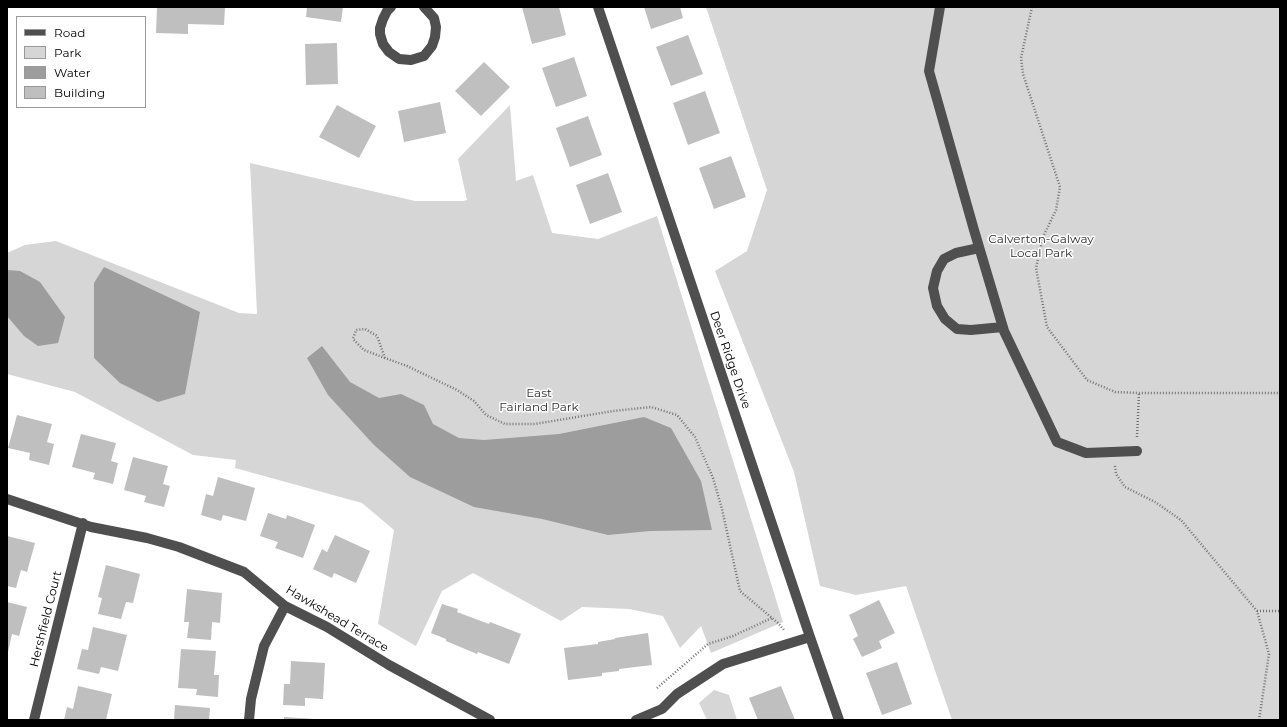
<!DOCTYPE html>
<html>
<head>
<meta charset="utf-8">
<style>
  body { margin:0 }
  #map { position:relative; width:1287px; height:727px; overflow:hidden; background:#fff; font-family:Montserrat,sans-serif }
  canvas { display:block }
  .frame { position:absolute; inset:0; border:8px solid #000; pointer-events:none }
  .legend { position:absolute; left:16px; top:16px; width:130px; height:92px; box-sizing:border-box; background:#fff; border:1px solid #999; margin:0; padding:5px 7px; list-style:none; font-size:12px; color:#000 }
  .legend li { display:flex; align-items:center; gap:8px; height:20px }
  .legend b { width:20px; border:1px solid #999 }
</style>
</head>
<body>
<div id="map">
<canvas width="1287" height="727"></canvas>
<div class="frame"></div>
<ul class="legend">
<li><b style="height:5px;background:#4f4f4f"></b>Road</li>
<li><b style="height:11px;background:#d6d6d6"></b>Park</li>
<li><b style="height:11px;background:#9d9d9d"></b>Water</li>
<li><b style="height:11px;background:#bfbfbf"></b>Building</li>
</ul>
</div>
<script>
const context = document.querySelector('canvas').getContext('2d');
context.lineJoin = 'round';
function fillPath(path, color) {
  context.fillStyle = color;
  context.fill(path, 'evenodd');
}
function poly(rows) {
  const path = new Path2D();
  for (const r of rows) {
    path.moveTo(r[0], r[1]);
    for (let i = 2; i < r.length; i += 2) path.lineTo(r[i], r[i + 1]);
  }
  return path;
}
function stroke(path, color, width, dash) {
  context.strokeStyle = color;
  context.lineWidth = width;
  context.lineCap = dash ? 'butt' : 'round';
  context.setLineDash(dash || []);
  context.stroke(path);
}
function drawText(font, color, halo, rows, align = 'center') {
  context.font = font + ' Montserrat,sans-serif';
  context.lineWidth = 3;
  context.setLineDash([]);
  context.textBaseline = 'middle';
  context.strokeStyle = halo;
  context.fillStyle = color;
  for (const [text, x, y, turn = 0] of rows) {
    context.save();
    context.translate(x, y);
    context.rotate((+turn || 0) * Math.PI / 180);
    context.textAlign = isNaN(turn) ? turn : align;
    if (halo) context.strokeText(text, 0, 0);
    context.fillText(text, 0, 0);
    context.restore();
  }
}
fillPath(poly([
  [706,7,1280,7,1280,720,952,720,906,586,856,595,820,586,794,472,715,271,747,251,767,190],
  [510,105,516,181,533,175,552,233,598,239,657,216,783,622,711,653,701,626,680,648,663,616,629,609,582,607,561,621,473,573,442,591,416,646,378,624,394,530,362,503,235,468,236,460,193,455,75,392,7,374,7,253,25,245,56,241,239,313,257,314,250,163,415,201,463,201,467,200,458,159],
  [714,690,729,695,737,720,707,720,699,703]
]), '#d6d6d6');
fillPath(poly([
  [104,267,200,312,185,394,158,402,120,383,94,358,94,283],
  [7,270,20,271,40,282,65,317,58,343,38,346,24,336,7,316],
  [322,346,350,382,379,398,401,394,424,405,433,424,459,438,484,440,559,434,644,417,671,428,701,481,712,530,650,531,608,535,542,519,474,507,410,477,374,445,328,395,307,358]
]), '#9d9d9d');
fillPath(poly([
  [157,7,225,7,224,25,188,24,188,34,156,33],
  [307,7,343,7,341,22,306,17],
  [522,7,559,7,566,35,532,44],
  [644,7,680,7,683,18,651,29],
  [688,35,703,74,671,86,656,47],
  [337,43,338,84,306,85,305,44],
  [574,57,587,96,556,107,542,68],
  [484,62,510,87,481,116,455,91],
  [705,91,720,133,688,145,673,103],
  [440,102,446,133,404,142,398,111],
  [337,105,376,126,359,158,319,137],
  [588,116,602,155,570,167,556,128],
  [731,156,746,197,714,209,699,168],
  [608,173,622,212,590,224,576,185],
  [17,415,52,424,47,442,54,444,49,465,29,460,30,453,8,448],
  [81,434,116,443,111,461,118,463,113,484,93,479,95,473,72,467],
  [133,457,168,466,163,484,170,486,164,507,144,502,146,496,124,490],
  [218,477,255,488,246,521,223,515,221,521,201,515,206,494,213,496],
  [268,513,286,519,287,515,315,525,303,558,275,548,278,542,260,536],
  [335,535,370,551,356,583,334,573,332,578,313,569,322,549,327,552],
  [7,536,35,543,27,572,21,570,16,588,7,586],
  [106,565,140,574,133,603,126,602,121,619,98,614,102,598,98,597],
  [187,589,222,593,220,623,212,622,211,640,187,638,189,622,184,622],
  [879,600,895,633,879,641,882,648,862,657,853,639,858,636,849,615],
  [7,602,27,607,19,636,12,634,8,652],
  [442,604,458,609,457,612,489,624,490,622,521,634,509,664,478,652,477,654,446,641,446,639,431,633],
  [93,627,127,635,118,671,101,667,99,674,77,669,82,649,88,650],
  [648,633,652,665,619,669,619,671,602,673,602,676,568,680,564,648,598,644,598,642,615,639,615,638],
  [181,649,216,651,214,675,219,675,218,697,196,695,197,689,178,688],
  [291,661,325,663,323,699,305,698,305,706,283,705,284,684,290,684],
  [897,662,912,704,882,715,866,673],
  [78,686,112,694,106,720,64,720,67,707,73,709],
  [781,686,795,720,758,720,749,698],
  [175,705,210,708,209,720,174,720],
  [284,717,315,719,314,720,284,720]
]), '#bfbfbf');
stroke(poly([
  [1032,7,1021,58,1023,74,1060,187,1056,210,1043,237,1036,268,1047,327,1087,380,1115,392,1139,393,1280,393],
  [385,358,377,336,365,329,356,330,353,339,364,350,385,358,407,366,457,390,474,401,486,415,505,424,535,424,613,411,651,407,677,415,695,437,713,478,722,509,740,591,778,623,784,630],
  [1137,437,1139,393],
  [1115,466,1116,474,1125,487,1155,502,1181,520,1257,611,1269,654,1259,720],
  [1257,611,1280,611],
  [657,688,708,644,733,636,772,618]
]), '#717171', 2.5, [1, 2]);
stroke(poly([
  [391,7,387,11,383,19,380,28,380,34,383,44,389,52,399,59,411,60,424,56,432,46,435,37,436,27,434,18,424,7],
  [598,7,810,637,839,720],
  [940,7,929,71,974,230,1004,331,1057,442,1086,453,1137,451],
  [979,248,956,253,944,259,937,271,933,288,937,306,945,319,957,329,971,330,1003,327],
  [7,499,91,527,147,538,179,547,244,572,285,606,327,627,389,665,490,720],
  [34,720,83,523],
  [249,720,251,699,264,646,285,606],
  [636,720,662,709,677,694,723,664,810,637]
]), '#4f4f4f', 10);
drawText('12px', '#2d2d2d', '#fff', [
  ["Calverton-Galway",1041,239],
  ["Local Park",1041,253],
  ["East",539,393],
  ["Fairland Park",539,407]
]);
drawText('12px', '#000', '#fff', [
  ["Deer Ridge Drive",730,360,71],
  ["Hershfield Court",46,619,-76],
  ["Hawkshead Terrace",337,619,31]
]);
</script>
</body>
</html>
